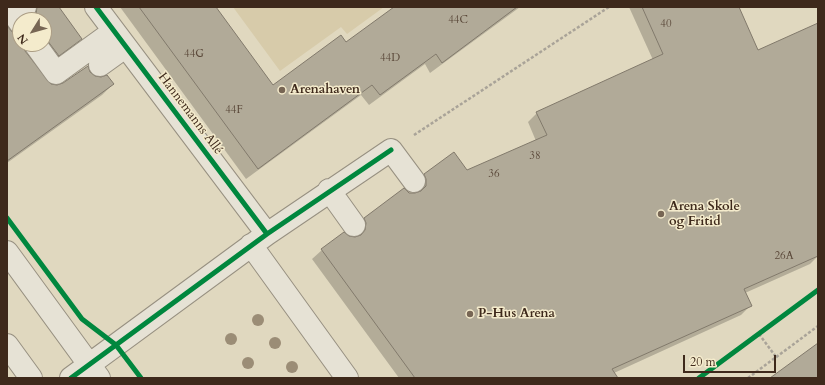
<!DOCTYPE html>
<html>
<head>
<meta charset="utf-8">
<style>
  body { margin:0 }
  #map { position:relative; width:825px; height:385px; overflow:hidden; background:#e0d8bf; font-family:Cardo,serif }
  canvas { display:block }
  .frame { position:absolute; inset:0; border:8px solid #3e291b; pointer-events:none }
  .north { position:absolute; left:12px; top:12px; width:40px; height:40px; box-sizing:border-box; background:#f4ebcc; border:1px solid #ab9d85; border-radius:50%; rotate:233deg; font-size:11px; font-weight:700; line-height:16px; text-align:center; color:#3e291b }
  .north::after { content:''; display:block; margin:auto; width:14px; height:18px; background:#776654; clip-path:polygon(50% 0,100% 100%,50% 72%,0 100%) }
  .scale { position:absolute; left:683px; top:355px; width:93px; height:18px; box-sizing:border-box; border:2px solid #3e291b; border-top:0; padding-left:5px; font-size:12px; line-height:14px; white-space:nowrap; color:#3e291b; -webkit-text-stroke:3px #f4ebcc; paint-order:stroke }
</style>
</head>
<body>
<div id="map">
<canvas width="825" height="385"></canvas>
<div class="frame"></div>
<div class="north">N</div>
<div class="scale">20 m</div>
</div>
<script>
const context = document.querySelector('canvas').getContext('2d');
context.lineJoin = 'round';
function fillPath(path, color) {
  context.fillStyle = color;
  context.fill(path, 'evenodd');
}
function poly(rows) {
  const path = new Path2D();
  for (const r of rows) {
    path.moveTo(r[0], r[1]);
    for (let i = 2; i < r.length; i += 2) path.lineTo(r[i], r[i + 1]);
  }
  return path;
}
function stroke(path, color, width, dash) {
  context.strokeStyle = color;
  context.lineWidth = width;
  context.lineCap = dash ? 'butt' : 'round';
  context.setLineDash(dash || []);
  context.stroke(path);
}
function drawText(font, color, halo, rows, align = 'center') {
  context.font = font + ' Cardo,serif';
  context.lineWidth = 3;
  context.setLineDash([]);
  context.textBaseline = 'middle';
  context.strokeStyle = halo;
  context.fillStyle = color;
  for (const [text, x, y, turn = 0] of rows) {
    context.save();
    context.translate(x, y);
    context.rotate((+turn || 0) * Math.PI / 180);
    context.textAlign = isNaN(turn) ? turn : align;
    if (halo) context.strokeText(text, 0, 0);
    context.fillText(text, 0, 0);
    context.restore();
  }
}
fillPath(poly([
  [233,7,384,7,347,34,341,27,280,71]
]), '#d7cbaa');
fillPath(poly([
  [20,7,58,7,80,39,69,50,47,66,44,44,44,20,27,20],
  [120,7,214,7,273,86,346,44,396,7,520,7,430,73,425,64,369,105,361,95,246,179],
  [629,7,738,7,758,52,818,24,818,256,810,264,745,293,750,306,741,315,614,373,617,378,399,378,312,259,322,250,348,237,357,238,355,228,365,218,409,194,417,194,415,184,425,175,467,172,536,141,528,122,537,113,653,60],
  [7,27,14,35,20,36,20,44,22,44,24,51,51,85,57,86,89,73,94,77,113,84,102,95,7,163]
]), '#0003');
const building = poly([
  [37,7,59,7,82,39,59,56,44,36,44,20,32,20,31,18,36,14,37,7],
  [139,7,216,7,273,85,341,35,346,42,394,7,517,7,442,63,436,54,380,95,372,85,258,169,139,7],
  [642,7,739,7,758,50,818,23,818,256,744,289,752,306,612,369,618,378,415,378,321,249,344,232,349,236,355,237,361,235,365,230,366,223,364,218,404,188,409,193,415,193,421,191,426,186,426,179,424,174,454,152,467,170,547,135,536,112,663,54,642,7],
  [7,26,14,34,20,35,20,44,23,44,25,51,51,84,57,85,63,83,88,66,90,72,95,76,101,77,107,75,114,84,7,161,7,26],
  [818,343,818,378,770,378,818,343]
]);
fillPath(building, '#b1aa98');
stroke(building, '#81796b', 1);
const minor = poly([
  [96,7,267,234],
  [20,23,13,13,25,7],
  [35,44,56,73,114,31],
  [100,65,125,47],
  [329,190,354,225],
  [251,245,347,378],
  [7,252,99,378],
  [7,345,31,378],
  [71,378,267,234,391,150,414,181]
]);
stroke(minor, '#979081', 24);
stroke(poly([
  [414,135,609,7],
  [759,334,776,357],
  [748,378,818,326]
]), '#a9a398', 2.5, [3, 2]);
stroke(minor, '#e6e2d5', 22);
stroke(poly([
  [96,7,267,234],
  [7,218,82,319,116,345,141,378],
  [71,378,267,234,391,150],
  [699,378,818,290]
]), '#00873e', 5);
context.fillStyle = '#9b8d76';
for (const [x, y] of [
  [258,320],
  [231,339],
  [275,343],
  [248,363],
  [292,367]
]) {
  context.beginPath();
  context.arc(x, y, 6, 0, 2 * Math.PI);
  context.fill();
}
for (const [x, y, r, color] of [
  [282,90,4,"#776654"],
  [661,214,4,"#776654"],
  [470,314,4,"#776654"]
]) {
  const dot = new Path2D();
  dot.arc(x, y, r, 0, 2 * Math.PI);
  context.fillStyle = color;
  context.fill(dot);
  stroke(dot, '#f4ebcc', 1.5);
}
drawText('11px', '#5b493a', null, [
  ["44C",458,20],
  ["40",666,24],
  ["44G",194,54],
  ["44D",390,58],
  ["44F",234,110],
  ["38",535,156],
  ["36",494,174],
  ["26A",784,256]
]);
drawText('bold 13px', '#3e291b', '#f4ebcc', [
  ["Arenahaven",290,90],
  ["Arena Skole",669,207],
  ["og Fritid",669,222],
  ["P-Hus Arena",478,314]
], 'left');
drawText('13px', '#3e291b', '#f4ebcc', [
  ["Hannemanns Allé",190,114,53]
]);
</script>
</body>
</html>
